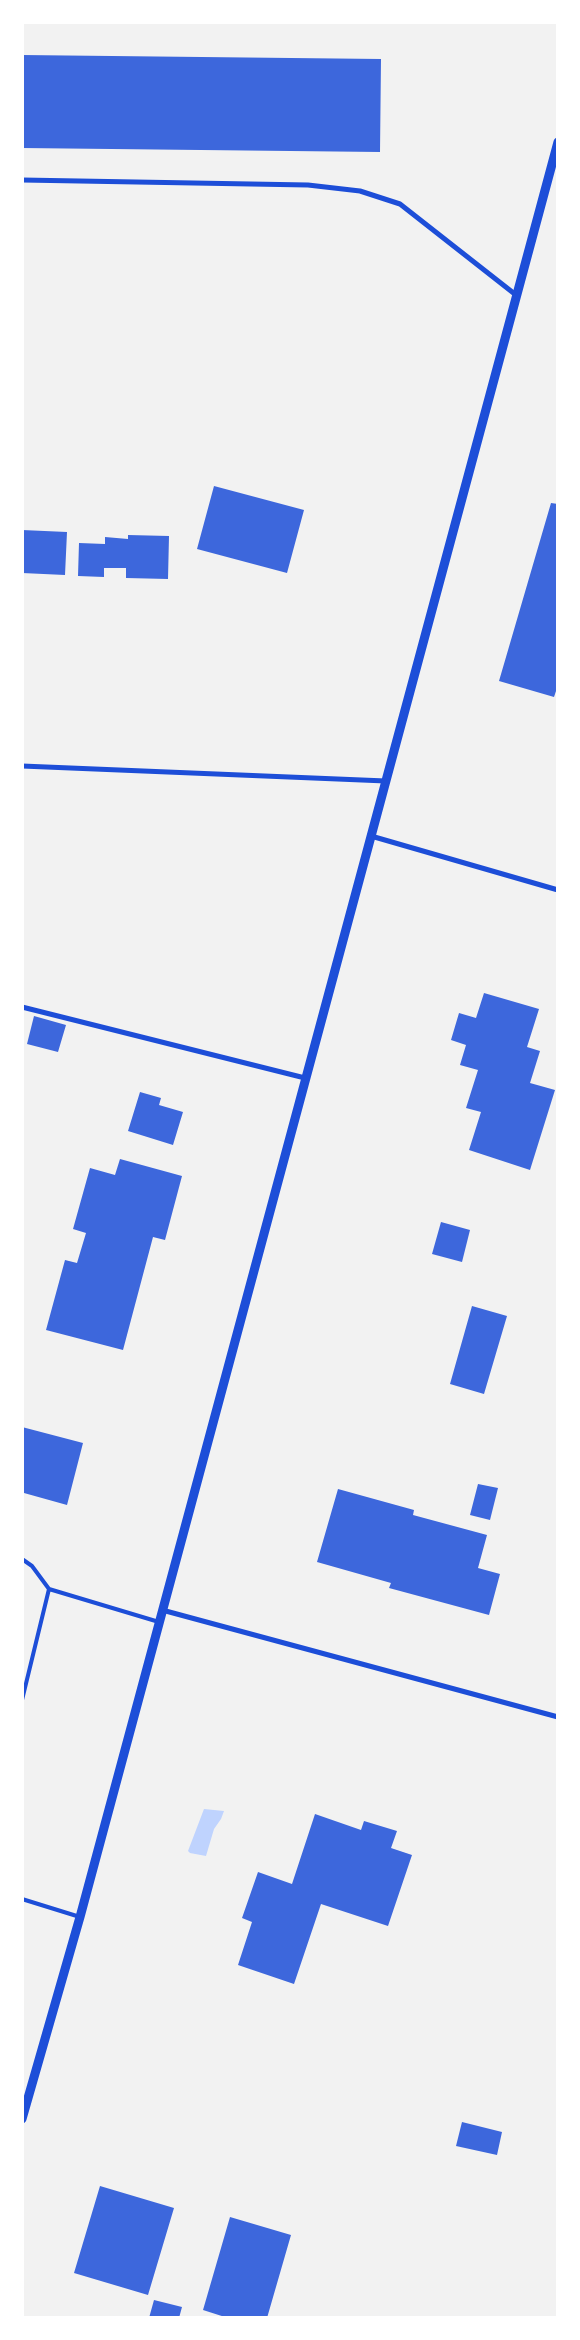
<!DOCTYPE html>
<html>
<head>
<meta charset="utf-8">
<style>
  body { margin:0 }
  #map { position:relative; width:580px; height:2340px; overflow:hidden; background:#f2f2f2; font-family:Quicksand,sans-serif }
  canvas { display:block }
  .frame { position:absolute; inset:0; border:24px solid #fff; pointer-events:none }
</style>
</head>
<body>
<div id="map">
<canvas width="580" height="2340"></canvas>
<div class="frame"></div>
</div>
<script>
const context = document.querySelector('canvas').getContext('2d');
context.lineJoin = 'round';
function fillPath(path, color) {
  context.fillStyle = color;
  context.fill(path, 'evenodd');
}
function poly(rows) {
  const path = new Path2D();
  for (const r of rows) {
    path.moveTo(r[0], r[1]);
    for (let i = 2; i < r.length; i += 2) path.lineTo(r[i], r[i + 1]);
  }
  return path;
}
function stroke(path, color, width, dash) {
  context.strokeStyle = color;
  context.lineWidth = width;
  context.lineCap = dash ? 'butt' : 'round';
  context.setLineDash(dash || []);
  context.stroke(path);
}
fillPath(poly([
  [204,1809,224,1811,221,1819,214,1829,206,1856,190,1853,188,1851]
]), '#bfd3fe');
fillPath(poly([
  [22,55,381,59,380,152,22,148],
  [214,486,304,510,287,573,197,549],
  [551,503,558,504,558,685,554,697,499,681],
  [22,530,67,532,65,575,22,573],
  [128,535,169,536,168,579,126,578,126,568,104,568,104,577,78,576,79,543,105,544,105,537,128,539],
  [484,993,539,1009,527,1047,540,1051,530,1083,555,1090,530,1170,469,1150,481,1112,466,1108,478,1070,460,1065,466,1045,451,1040,459,1013,476,1018],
  [34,1016,66,1025,58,1052,27,1044],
  [140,1092,161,1098,159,1105,183,1112,173,1145,128,1131],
  [120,1159,182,1176,165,1240,153,1237,123,1350,46,1330,65,1260,77,1263,86,1233,73,1229,90,1168,115,1175],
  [441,1222,470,1230,462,1262,432,1254],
  [472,1306,507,1316,484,1394,450,1384],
  [22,1427,83,1443,67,1505,24,1493,22,1498],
  [478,1484,498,1488,490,1520,470,1515],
  [338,1489,414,1510,413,1515,487,1535,478,1568,500,1574,489,1615,389,1588,391,1583,317,1562],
  [315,1814,361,1830,364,1821,397,1831,391,1848,412,1855,388,1926,321,1904,294,1984,238,1965,252,1922,242,1918,258,1872,292,1884],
  [462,2122,502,2132,497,2155,456,2146],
  [100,2186,174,2208,148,2295,74,2273],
  [230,2217,291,2235,267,2318,228,2318,203,2310],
  [154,2300,182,2307,179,2318,149,2318]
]), '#3d67dc');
stroke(poly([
  [22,1559,32,1566,49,1589,159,1622],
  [22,1700,49,1589],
  [22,1899,80,1917]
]), '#1d4ed8', 4);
stroke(poly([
  [22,180,308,185,360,191,400,204,516,295],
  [22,766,386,781],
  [371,836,558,890],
  [22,1007,305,1078],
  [162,1610,558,1717]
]), '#1d4ed8', 5);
stroke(poly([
  [22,2119,80,1917,558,142]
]), '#1d4ed8', 9);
</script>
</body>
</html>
